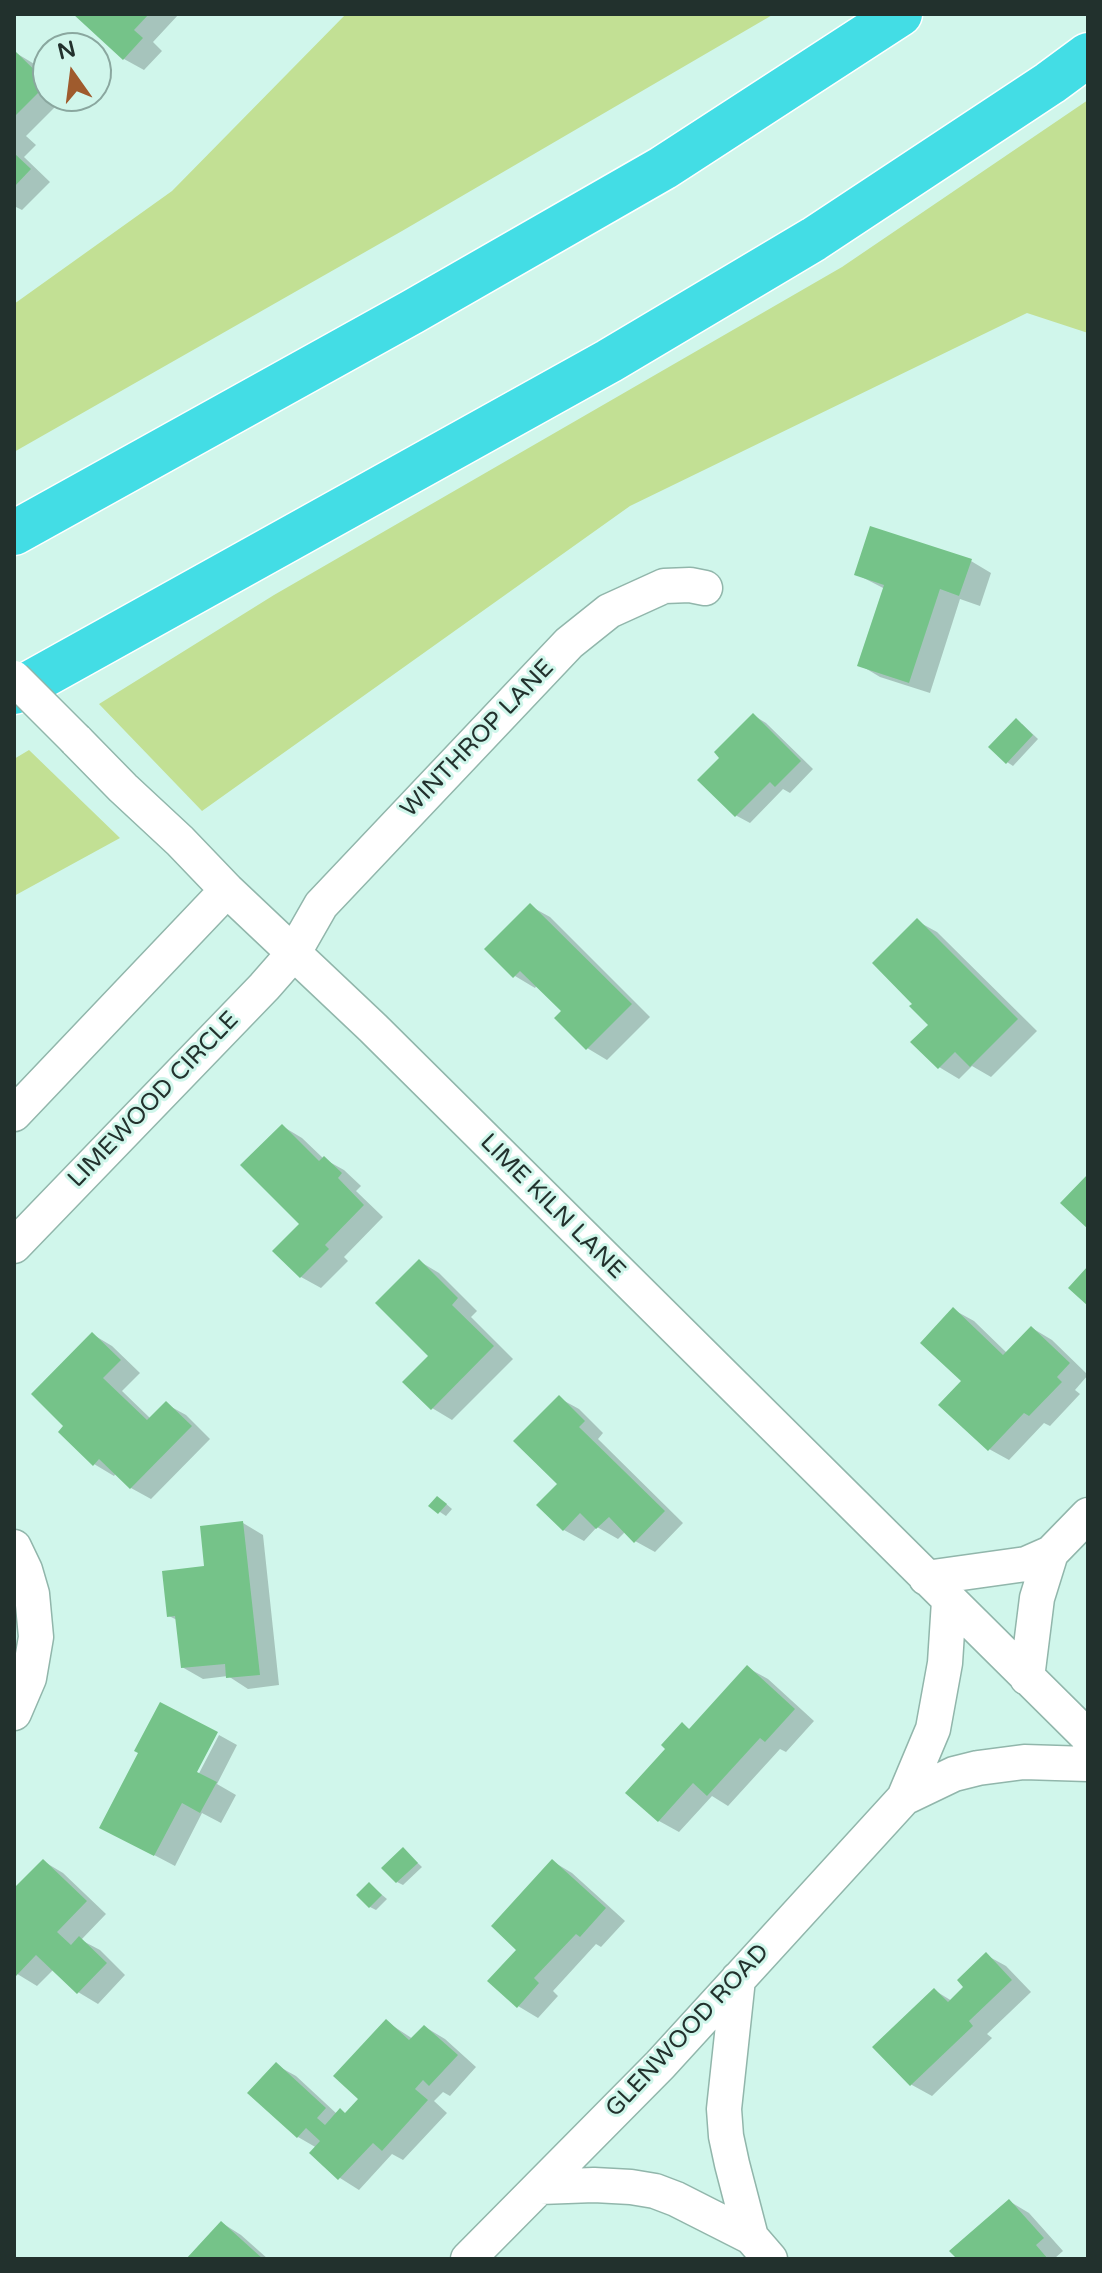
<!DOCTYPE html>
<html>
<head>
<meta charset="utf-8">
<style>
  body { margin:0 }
  #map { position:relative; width:1102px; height:2273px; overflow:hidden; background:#d0f6eb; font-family:"Varela Round",sans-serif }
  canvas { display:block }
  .frame { position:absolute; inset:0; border:16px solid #22312d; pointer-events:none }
  .north { position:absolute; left:32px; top:32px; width:80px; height:80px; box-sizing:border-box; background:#d0f6eb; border:2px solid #8aa79f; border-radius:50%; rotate:346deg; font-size:22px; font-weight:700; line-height:32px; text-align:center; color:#22312d }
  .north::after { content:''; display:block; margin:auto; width:28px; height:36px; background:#9f5b2d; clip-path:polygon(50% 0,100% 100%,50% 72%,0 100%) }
</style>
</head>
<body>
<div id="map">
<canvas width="1102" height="2273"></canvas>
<div class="frame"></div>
<div class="north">N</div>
</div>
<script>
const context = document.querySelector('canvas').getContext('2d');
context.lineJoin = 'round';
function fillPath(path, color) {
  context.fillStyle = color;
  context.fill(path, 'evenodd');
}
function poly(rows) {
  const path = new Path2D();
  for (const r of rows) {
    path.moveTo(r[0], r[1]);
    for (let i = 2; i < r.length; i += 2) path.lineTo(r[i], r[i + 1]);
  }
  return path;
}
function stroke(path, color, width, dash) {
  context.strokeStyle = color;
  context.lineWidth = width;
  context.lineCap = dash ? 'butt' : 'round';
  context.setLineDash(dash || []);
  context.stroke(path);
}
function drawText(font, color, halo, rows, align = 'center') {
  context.font = font + ' "Varela Round",sans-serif';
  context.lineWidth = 6;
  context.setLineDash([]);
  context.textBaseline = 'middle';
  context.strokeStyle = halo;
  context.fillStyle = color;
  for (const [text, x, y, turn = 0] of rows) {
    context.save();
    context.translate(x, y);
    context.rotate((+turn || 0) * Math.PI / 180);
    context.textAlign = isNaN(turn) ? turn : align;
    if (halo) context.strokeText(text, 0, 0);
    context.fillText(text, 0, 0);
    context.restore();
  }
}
fillPath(poly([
  [346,14,774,14,402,231,14,452,14,304,172,191],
  [1088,100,1088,333,1027,313,630,506,202,811,99,704,274,595,842,267],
  [29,750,120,838,14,896,14,759]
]), '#c2e094');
fillPath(poly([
  [76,14,179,14,153,42,162,51,144,70,124,59],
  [16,53,36,65,48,77,48,96,66,96,26,136,36,145,24,157,50,182,22,210,14,206,14,55],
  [971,561,991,573,980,606,960,599,930,693,880,677,860,665,885,589,856,574],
  [753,715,766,723,813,769,790,793,783,789,750,823,737,816,700,780,722,758],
  [1022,724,1038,739,1013,766,1007,762],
  [530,906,550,917,650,1017,607,1060,587,1048,563,1011,537,985,535,988,515,976],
  [917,921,937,932,1037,1031,991,1077,972,1066,959,1079,939,1067,930,1025],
  [282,1126,302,1138,324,1159,344,1170,361,1186,356,1191,383,1217,344,1257,348,1261,321,1288,301,1277,275,1251,302,1224],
  [419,1261,439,1273,477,1311,471,1317,513,1359,452,1420,432,1408,431,1356],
  [954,1310,974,1321,1008,1354,1032,1328,1052,1340,1088,1375,1075,1390,1080,1394,1050,1426,1044,1423,1009,1460,989,1449,964,1381],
  [92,1334,112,1346,140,1373,122,1391,151,1419,166,1404,186,1415,210,1439,151,1499,131,1488,116,1473,114,1476,94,1464,66,1426],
  [559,1398,579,1409,603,1433,598,1439,683,1523,655,1552,635,1541,626,1531,618,1539,597,1527,584,1541,564,1530,560,1484],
  [444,1502,452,1509,446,1516,431,1506],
  [243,1523,263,1535,279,1685,248,1689,228,1676,203,1679,182,1667,177,1620,169,1616],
  [748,1668,768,1679,814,1721,786,1752,780,1749,728,1806,712,1796,679,1832,659,1821,668,1749,682,1725,691,1730],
  [219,1735,237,1745,217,1784,236,1795,221,1823,202,1813,175,1866,122,1838,191,1780,195,1781],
  [404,1850,422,1867,403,1885,397,1882],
  [43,1861,63,1873,106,1914,81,1940,100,1950,125,1975,98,2004,78,1992,54,1969,37,1986,14,1972,14,1891],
  [552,1861,572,1873,625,1921,601,1947,596,1944,553,1991,558,1996,538,2018,518,2006,518,1950],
  [369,1884,387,1899,376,1910,370,1907],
  [986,1955,1006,1966,1031,1992,987,2034,992,2038,932,2096,912,2085,875,2047,934,1990,952,2001,966,1987],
  [387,2022,413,2039,425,2027,445,2039,476,2067,450,2096,443,2092,434,2101,447,2113,403,2160,392,2154,359,2190,340,2178,317,2148,298,2137,276,2065,296,2076,337,2114,347,2114,361,2098],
  [1009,2201,1029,2213,1063,2251,1055,2258,1056,2259,959,2259],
  [222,2223,241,2235,268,2259,189,2259]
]), '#0003');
fillPath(poly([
  [73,14,149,14,134,30,143,38,123,60],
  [15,51,48,83,14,117,14,52],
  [14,153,31,169,14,187],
  [870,526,972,559,959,596,940,589,909,683,857,666,884,585,854,575],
  [753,713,801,761,775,787,770,782,735,817,697,780,719,758,714,752],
  [1016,718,1033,735,1006,764,988,747],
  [530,903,632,1004,586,1050,554,1018,561,1011,520,971,513,978,484,949],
  [917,918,1018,1019,970,1067,955,1052,938,1069,910,1042,928,1025,909,1006,912,1004,872,963],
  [282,1124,319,1161,324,1156,342,1173,338,1178,364,1205,325,1245,329,1249,300,1278,272,1251,299,1224,240,1165],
  [1088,1174,1088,1229,1060,1203],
  [419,1259,458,1298,452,1305,494,1346,431,1410,402,1382,428,1356,375,1303],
  [1088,1266,1088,1306,1068,1288],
  [953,1307,1003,1355,1031,1326,1070,1363,1057,1377,1062,1382,1029,1416,1024,1413,988,1451,938,1405,961,1381,920,1343],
  [92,1332,121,1360,103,1378,147,1420,166,1401,192,1426,130,1489,99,1459,93,1466,58,1432,63,1426,31,1394],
  [559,1395,585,1421,579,1427,665,1511,634,1543,609,1517,596,1529,580,1513,563,1531,536,1505,557,1484,513,1441],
  [437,1496,447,1504,438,1514,428,1506],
  [243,1521,260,1675,226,1678,225,1664,181,1668,175,1616,167,1617,162,1571,204,1566,200,1526],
  [747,1665,795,1709,765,1742,760,1738,707,1796,693,1783,658,1822,625,1793,665,1749,661,1745,682,1722,689,1729],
  [160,1702,218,1732,197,1772,217,1782,200,1813,182,1803,154,1856,99,1828,138,1753,134,1751],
  [403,1847,418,1863,396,1883,381,1868],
  [43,1859,87,1901,57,1932,71,1945,79,1936,107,1963,77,1994,36,1955,16,1976,14,1975,14,1888],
  [552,1859,606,1908,580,1937,576,1934,534,1978,539,1983,517,2008,487,1981,516,1950,491,1926],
  [369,1882,382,1895,369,1908,356,1895],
  [986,1952,1012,1980,969,2021,973,2026,910,2086,872,2047,934,1988,948,2002,963,1987,957,1980],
  [386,2019,409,2040,424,2025,458,2055,429,2086,423,2080,415,2089,428,2100,382,2151,373,2143,338,2180,309,2153,320,2141,306,2128,297,2138,247,2093,276,2062,326,2108,317,2118,325,2125,340,2108,345,2113,358,2099,333,2076],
  [1009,2199,1044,2238,1036,2245,1048,2259,957,2259,949,2251],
  [221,2221,263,2259,186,2259]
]), '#75c389');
const minor = poly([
  [76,740,123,788,180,841,227,890,373,1028,1088,1737],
  [14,1114,227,890],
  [14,1246,264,987,293,954,321,905,569,643,609,611,664,586,690,585,705,588],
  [14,1547,25,1570,32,1594,36,1637,29,1678,14,1713],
  [926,1578,1026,1564,1051,1553,1088,1515],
  [1027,1678,1037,1598,1051,1553],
  [904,1798,954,1774,978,1768,1024,1762,1088,1764],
  [738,1979,724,2109,726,2136,732,2164,751,2237],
  [540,2187,594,2185,631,2187,655,2191,676,2199,751,2237,770,2259],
  [468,2259,660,2065,904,1798,933,1729,945,1663,949,1601]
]);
const motorway = poly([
  [14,533,412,312,663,168,900,14],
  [14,692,609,361,814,239,1050,83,1088,55]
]);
stroke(minor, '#91b6ab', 37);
stroke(motorway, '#fff', 47);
stroke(minor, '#fff', 34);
stroke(motorway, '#43dde5', 44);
const minorBridge = poly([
  [14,678,76,740]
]);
stroke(minorBridge, '#91b6ab', 37, []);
stroke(minorBridge, '#fff', 34);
drawText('24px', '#22312d', '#d0f6eb', [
  ["WINTHROP LANE",478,739,-46],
  ["LIMEWOOD CIRCLE",154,1100,-46],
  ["LIME KILN LANE",552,1207,45],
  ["GLENWOOD ROAD",688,2031,-47]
]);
</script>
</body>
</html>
